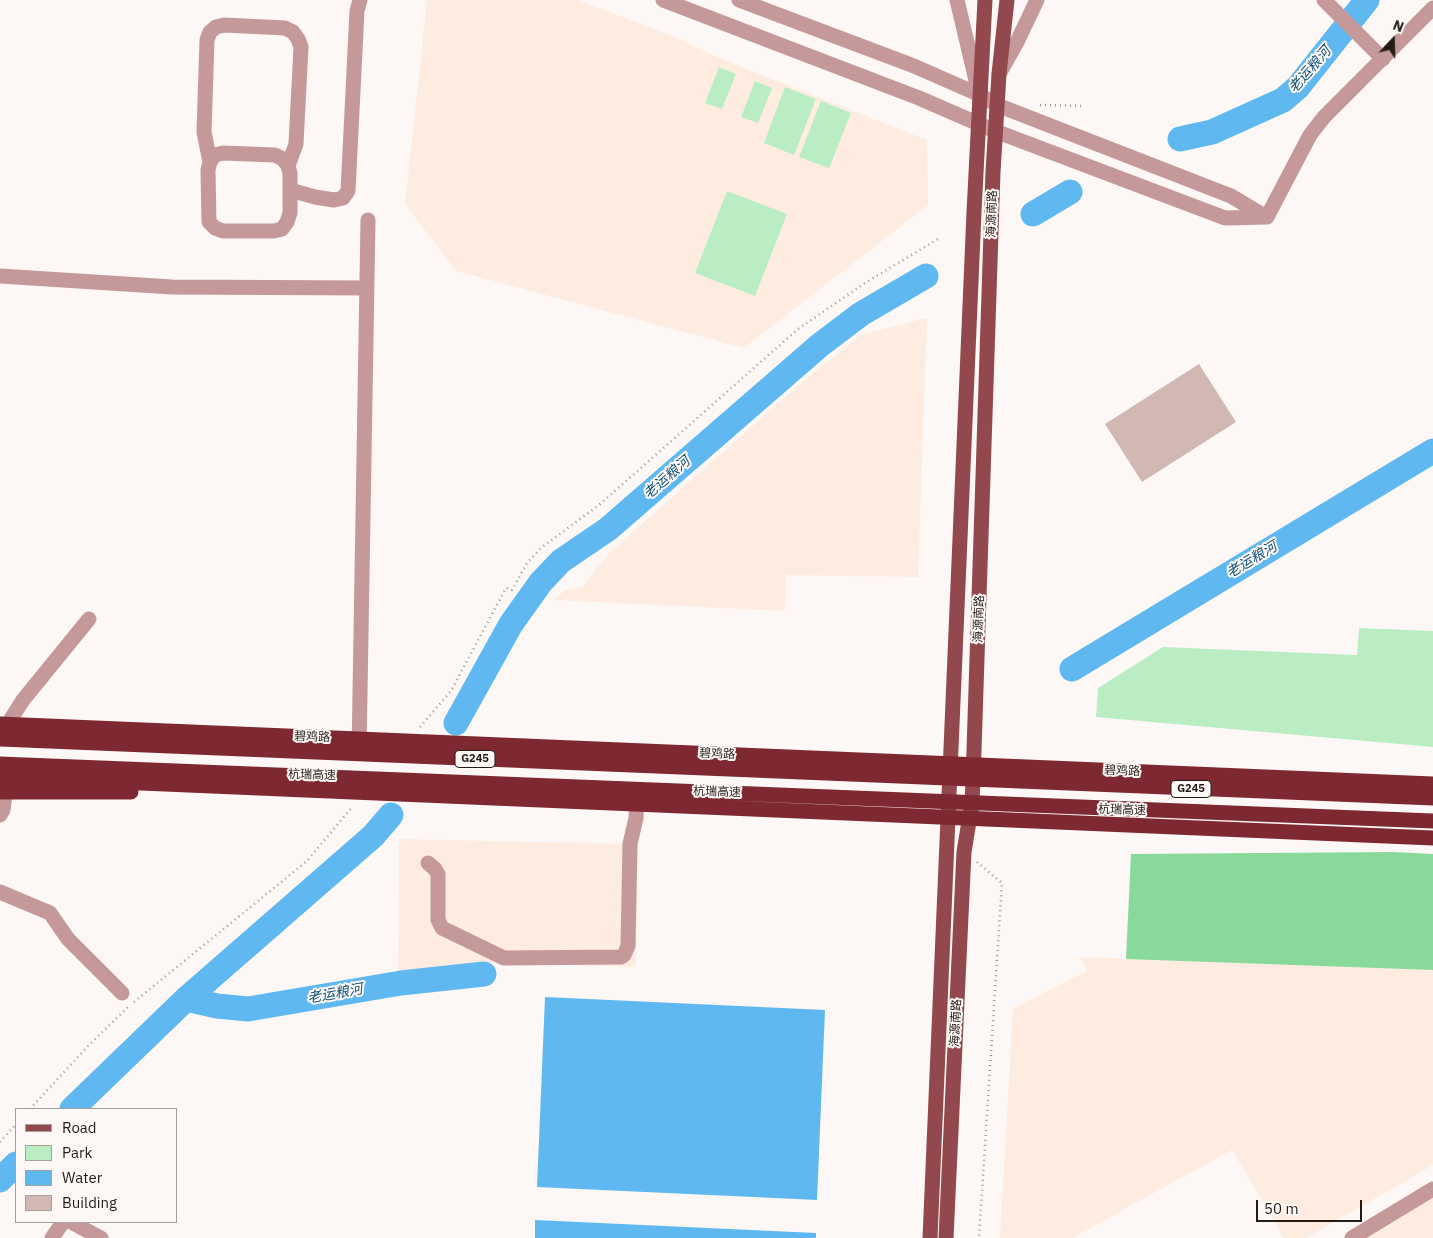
<!DOCTYPE html>
<html>
<head>
<meta charset="utf-8">
<style>
  body { margin:0 }
  #map { position:relative; width:1433px; height:1238px; overflow:hidden; background:#fdf8f5; font-family:"IBM Plex Sans",sans-serif }
  canvas { display:block }
  .legend { position:absolute; left:15px; top:1108px; width:162px; height:115px; box-sizing:border-box; background:#fdf8f5; border:1px solid #a6a09c; margin:0; padding:6px 9px; list-style:none; font-size:15px; color:#231b16 }
  .legend li { display:flex; align-items:center; gap:10px; height:25px }
  .legend b { width:25px; border:1px solid #a6a09c }
  .north { position:absolute; left:1368px; top:15px; width:50px; height:50px; -webkit-text-stroke:4px #fdf8f5; paint-order:stroke; rotate:21deg; font-size:14px; font-weight:700; line-height:20px; text-align:center; color:#231b16 }
  .north::after { content:''; display:block; margin:auto; width:18px; height:22px; background:#231b16; clip-path:polygon(50% 0,100% 100%,50% 72%,0 100%) }
  .scale { position:absolute; left:1256px; top:1200px; width:106px; height:22px; box-sizing:border-box; border:2px solid #231b16; border-top:0; padding-left:6px; font-size:15px; line-height:18px; white-space:nowrap; color:#231b16; -webkit-text-stroke:4px #fdf8f5; paint-order:stroke }
</style>
</head>
<body>
<div id="map">
<canvas width="1433" height="1238"></canvas>
<ul class="legend">
<li><b style="height:6px;background:#92484d"></b>Road</li>
<li><b style="height:14px;background:#baedc4"></b>Park</li>
<li><b style="height:14px;background:#60b8f0"></b>Water</li>
<li><b style="height:14px;background:#d2b8b2"></b>Building</li>
</ul>
<div class="north">N</div>
<div class="scale">50 m</div>
</div>
<script>
const context = document.querySelector('canvas').getContext('2d');
context.lineJoin = 'round';
function fillPath(path, color) {
  context.fillStyle = color;
  context.fill(path, 'evenodd');
}
function poly(rows) {
  const path = new Path2D();
  for (const r of rows) {
    path.moveTo(r[0], r[1]);
    for (let i = 2; i < r.length; i += 2) path.lineTo(r[i], r[i + 1]);
  }
  return path;
}
function stroke(path, color, width, dash) {
  context.strokeStyle = color;
  context.lineWidth = width;
  context.lineCap = dash ? 'butt' : 'round';
  context.setLineDash(dash || []);
  context.stroke(path);
}
function drawText(font, color, halo, rows, align = 'center') {
  context.font = font + ' "IBM Plex Sans","Noto Sans SC",sans-serif';
  context.lineWidth = 4;
  context.setLineDash([]);
  context.textBaseline = 'middle';
  context.strokeStyle = halo;
  context.fillStyle = color;
  for (const [text, x, y, turn = 0] of rows) {
    context.save();
    context.translate(x, y);
    context.rotate((+turn || 0) * Math.PI / 180);
    context.textAlign = isNaN(turn) ? turn : align;
    if (halo) context.strokeText(text, 0, 0);
    context.fillText(text, 0, 0);
    context.restore();
  }
}
fillPath(poly([
  [427,0,579,0,672,36,719,58,927,140,928,205,744,348,456,271,405,204],
  [927,318,918,577,786,575,785,611,553,600,564,591,583,586,609,553,798,386,860,335],
  [399,839,638,844,636,967,488,963,398,973],
  [1080,957,1433,970,1433,1165,1306,1238,1284,1238,1232,1150,1072,1238,1000,1238,1013,1009,1087,971],
  [1433,1198,1433,1238,1366,1238]
]), '#ffece1');
fillPath(poly([
  [719,67,736,74,722,109,705,103],
  [755,81,772,88,758,123,741,117],
  [785,87,816,99,794,155,764,143],
  [821,101,851,113,829,168,799,157],
  [727,191,787,214,755,296,695,273],
  [1359,628,1433,631,1433,747,1096,717,1098,688,1163,647,1357,655]
]), '#baedc4');
fillPath(poly([
  [1393,852,1433,854,1433,970,1126,959,1131,854]
]), '#89d99b');
fillPath(poly([
  [545,997,825,1010,817,1200,537,1187],
  [535,1220,816,1233,816,1238,535,1238]
]), '#60b8f0');
stroke(poly([
  [1180,139,1212,132,1283,100,1298,87,1367,0],
  [1033,214,1070,192],
  [1072,669,1433,451],
  [456,723,511,624,541,582,561,561,608,529,820,345,861,314,926,276],
  [186,999,217,1006,248,1009,401,983,484,974],
  [72,1109,186,999,373,836,391,815],
  [0,1180,16,1164]
]), '#60b8f0', 25);
fillPath(poly([
  [1199,364,1236,422,1142,482,1105,424]
]), '#d2b8b2');
stroke(poly([
  [1040,105,1083,106],
  [420,727,451,691,506,588,512,590,527,563,541,548,599,505,798,329,865,283,938,239],
  [977,862,1002,883,979,1238],
  [134,1002,307,861,353,806],
  [30,1109,89,1045,128,1007],
  [0,1142,16,1124]
]), '#9d9793', 2.5, [1, 4]);
stroke(poly([
  [663,0,919,98,995,131,1225,218,1267,217],
  [739,0,914,66,980,95,997,105,1231,196,1266,217],
  [957,0,978,89],
  [1324,0,1383,59],
  [999,74,1017,42,1037,0],
  [223,153,275,155,283,159,288,166,290,173,290,213,287,222,282,229,274,231,223,231,215,228,209,222,208,170,210,162,215,155,223,153],
  [210,162,204,132,207,40,210,32,216,27,224,25,285,28,293,32,298,39,301,47,296,144,288,166],
  [290,190,315,197,334,200,343,198,348,191,357,11,360,0],
  [1267,217,1310,135,1324,117,1433,8],
  [0,276,172,287,367,288],
  [2,733,23,700,89,619],
  [359,752,368,220],
  [0,815,3,810,7,779],
  [428,863,435,869,438,874,438,920,442,928,504,958,621,957,624,955,628,946,630,844,636,818,637,791],
  [0,892,50,913,68,939,122,993],
  [71,1222,101,1238],
  [52,1238,63,1222],
  [1352,1238,1433,1189]
]), '#c5999a', 15);
stroke(poly([
  [930,1238,974,212,985,0],
  [946,1238,964,852,972,803,973,780,993,172,999,74,1007,0]
]), '#92484d', 15);
stroke(poly([
  [0,724,1433,784],
  [0,739,1433,798],
  [0,764,1433,821],
  [0,777,1433,838],
  [0,792,131,792]
]), '#7e2932', 15);
for (const [x, y, w] of [
  [475,759,40],
  [1191,789,40]
]) {
  const box = new Path2D();
  box.roundRect(x - w / 2, y - 8.5, w, 17, 4);
  context.fillStyle = '#fdf8f5';
  context.fill(box);
  stroke(box, '#231b16', 1);
}
drawText('bold 11px', '#231b16', null, [
  ["G245",475,759],
  ["G245",1191,789]
]);
drawText('12px', '#231b16', '#fdf8f5', [
  ["海源南路",992,214,-88],
  ["海源南路",979,619,-88],
  ["碧鸡路",312,737,2],
  ["碧鸡路",717,754,2],
  ["碧鸡路",1122,771,2],
  ["杭瑞高速",312,775,2],
  ["杭瑞高速",717,792,2],
  ["杭瑞高速",1122,810,2],
  ["海源南路",956,1023,-87]
]);
drawText('italic 14px', '#0e5378', '#fdf8f5', [
  ["老运粮河",1310,70,-49],
  ["老运粮河",667,478,-41],
  ["老运粮河",1252,560,-31],
  ["老运粮河",335,994,-10]
]);
</script>
</body>
</html>
